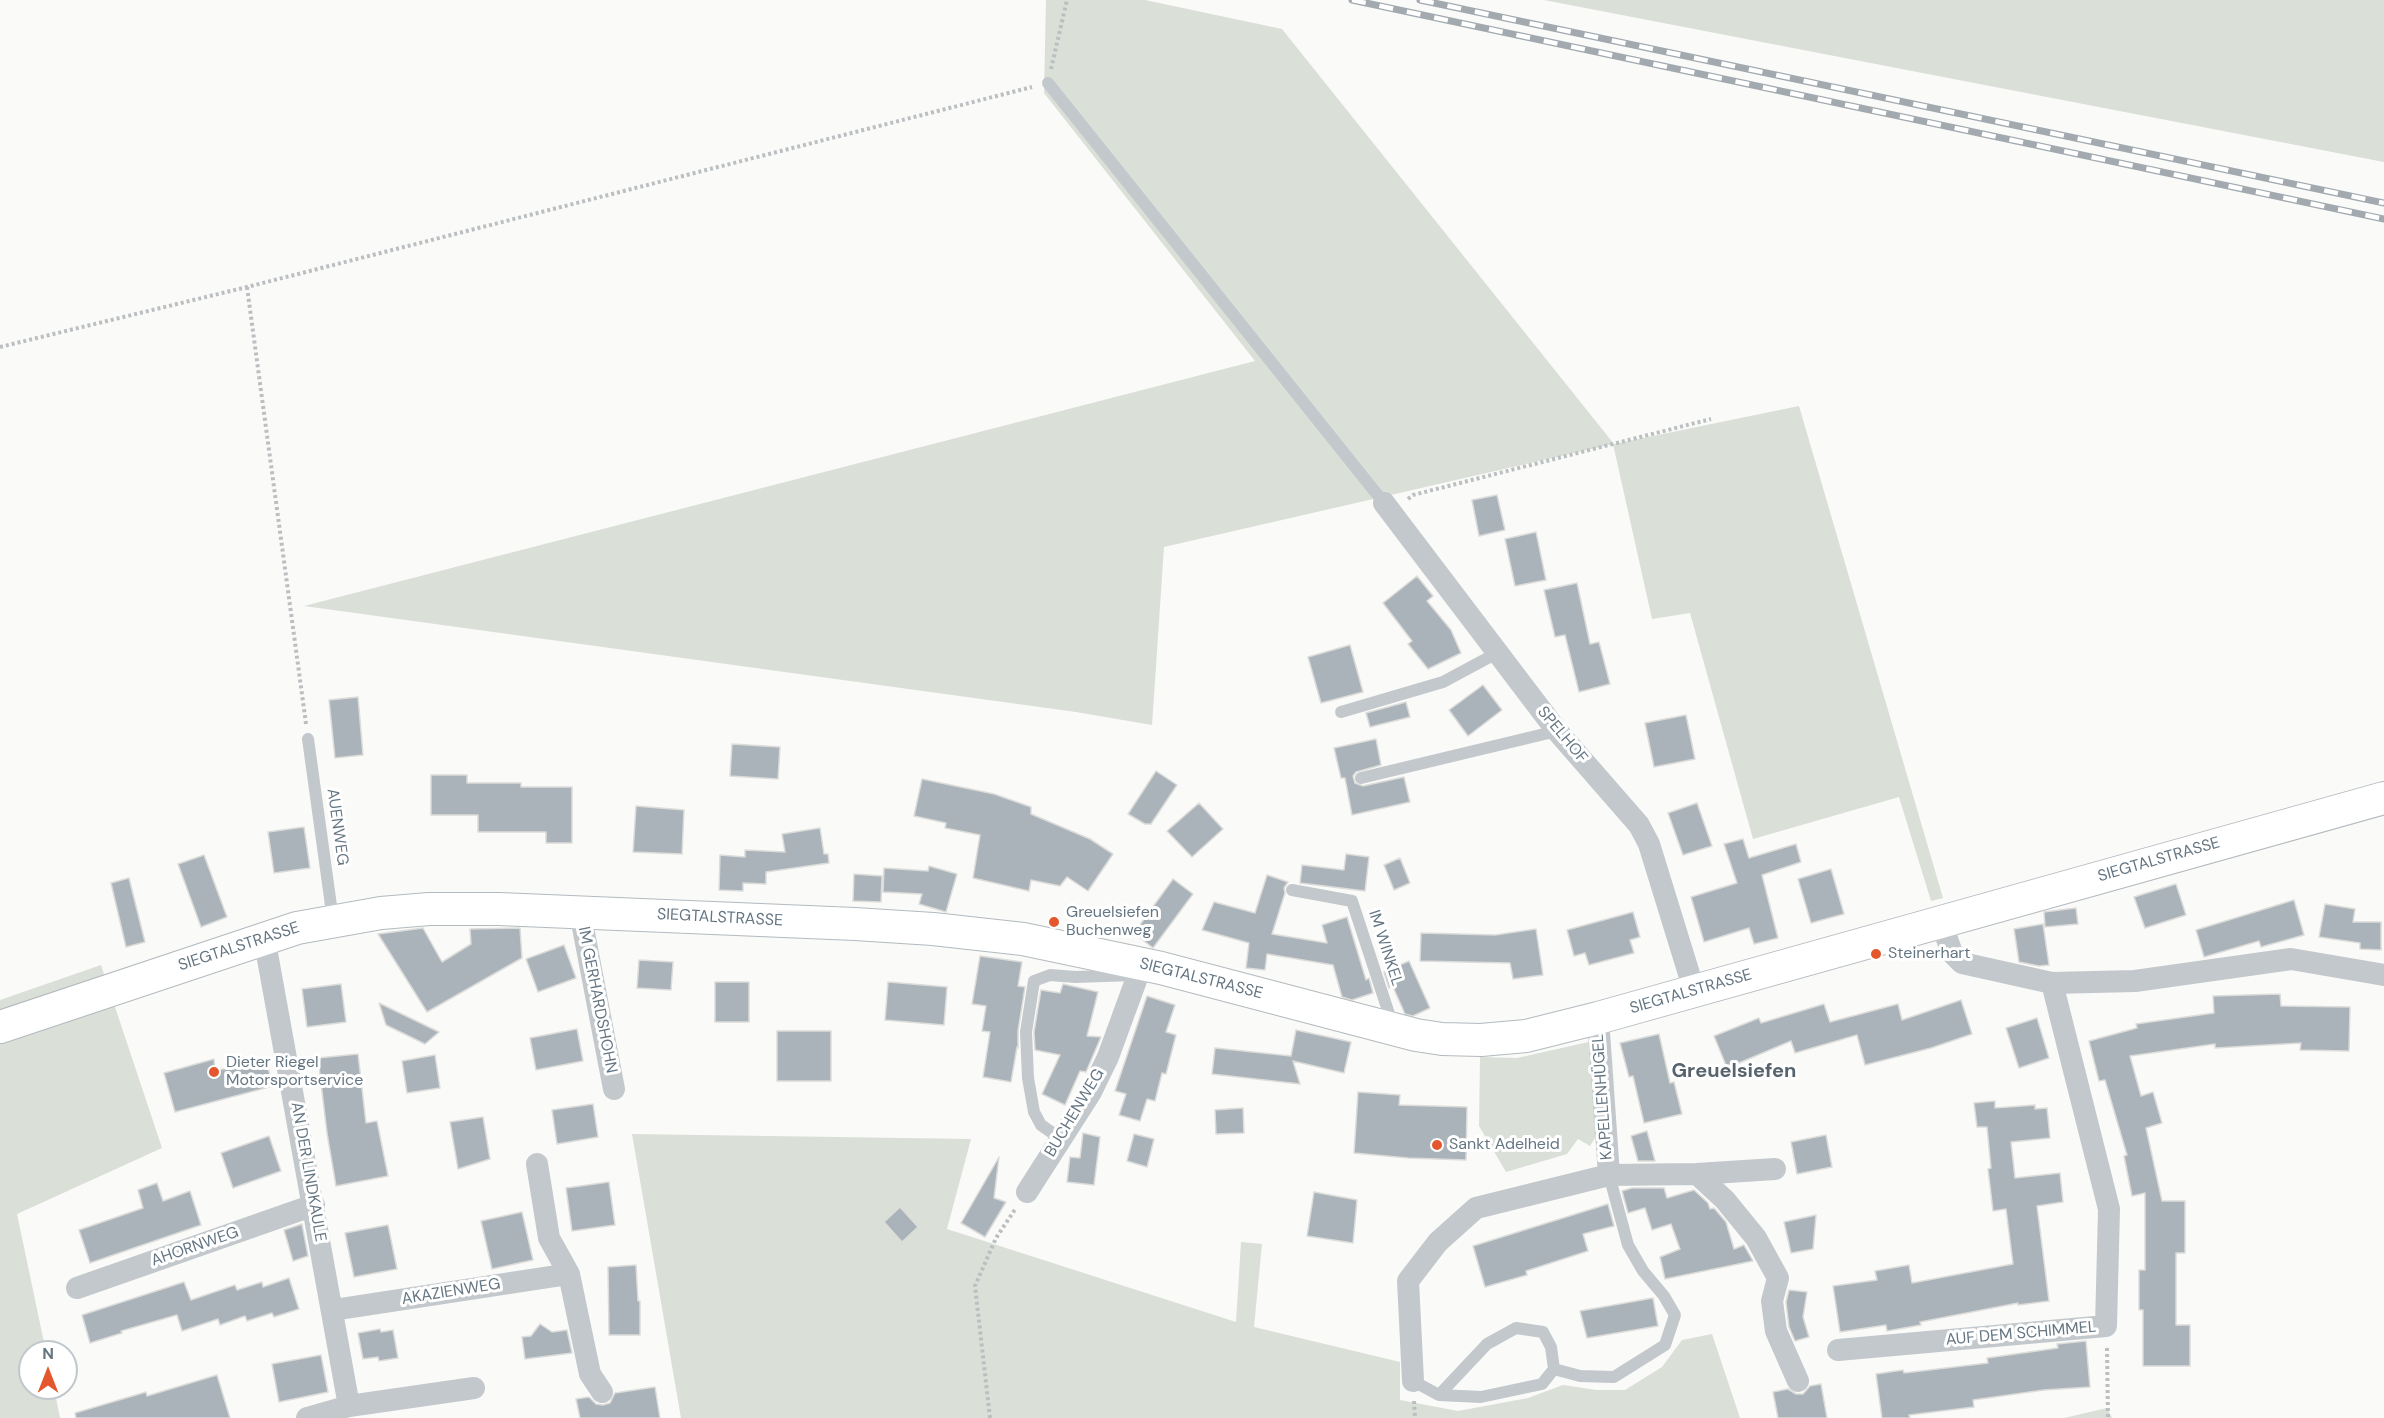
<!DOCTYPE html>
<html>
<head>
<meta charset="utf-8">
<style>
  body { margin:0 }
  #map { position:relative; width:2384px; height:1418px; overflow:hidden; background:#fafaf8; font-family:"DM Sans",sans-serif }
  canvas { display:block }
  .north { position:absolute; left:18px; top:1340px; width:60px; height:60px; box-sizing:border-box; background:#fff; border:2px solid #c1c8cd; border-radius:50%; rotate:0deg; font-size:16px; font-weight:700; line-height:24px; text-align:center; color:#657683 }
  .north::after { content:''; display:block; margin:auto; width:21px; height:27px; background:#e4572e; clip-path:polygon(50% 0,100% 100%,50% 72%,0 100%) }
</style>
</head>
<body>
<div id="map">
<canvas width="2384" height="1418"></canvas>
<div class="north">N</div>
</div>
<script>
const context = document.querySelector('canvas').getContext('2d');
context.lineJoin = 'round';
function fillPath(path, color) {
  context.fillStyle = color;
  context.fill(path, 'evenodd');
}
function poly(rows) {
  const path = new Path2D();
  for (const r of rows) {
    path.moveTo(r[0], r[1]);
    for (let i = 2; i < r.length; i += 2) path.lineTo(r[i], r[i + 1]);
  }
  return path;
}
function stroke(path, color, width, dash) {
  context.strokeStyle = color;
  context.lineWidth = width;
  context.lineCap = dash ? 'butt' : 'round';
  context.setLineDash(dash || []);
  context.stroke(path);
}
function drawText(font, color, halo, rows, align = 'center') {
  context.font = font + ' "DM Sans",sans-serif';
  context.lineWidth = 6;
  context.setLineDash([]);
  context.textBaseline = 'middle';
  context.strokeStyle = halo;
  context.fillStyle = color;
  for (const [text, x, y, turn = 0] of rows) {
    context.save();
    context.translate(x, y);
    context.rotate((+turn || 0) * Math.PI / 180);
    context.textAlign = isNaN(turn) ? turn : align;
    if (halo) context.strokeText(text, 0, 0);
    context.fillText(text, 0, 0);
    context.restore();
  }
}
fillPath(poly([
  [1046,0,1145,0,1282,29,1614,444,1799,406,1943,898,1931,901,1899,797,1753,839,1690,613,1652,619,1613,444,1164,547,1152,725,1076,712,304,606,1255,361,1044,93],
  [1544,0,2384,0,2384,162],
  [101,965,162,1148,17,1214,46,1352,30,1352,30,1388,54,1388,60,1418,0,1418,0,1000],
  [1593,1041,1601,1128,1590,1146,1578,1139,1567,1154,1506,1172,1479,1126,1480,1057,1517,1058],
  [632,1134,971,1139,947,1229,1236,1322,1241,1242,1262,1244,1254,1327,1400,1362,1400,1400,1458,1411,1528,1398,1563,1385,1596,1390,1625,1390,1662,1367,1682,1340,1712,1334,1740,1418,681,1418],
  [2107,1408,2112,1418,2064,1418]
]), '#dadfd7');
const building = poly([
  [1497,495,1505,530,1479,536,1472,500,1497,495],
  [1536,532,1546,580,1515,586,1505,539,1536,532],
  [1417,576,1433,596,1427,601,1451,630,1461,653,1428,669,1408,644,1412,641,1383,603,1417,576],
  [1577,583,1590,644,1599,642,1610,684,1579,692,1565,635,1555,637,1544,590,1577,583],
  [1350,645,1363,692,1321,703,1308,657,1350,645],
  [1483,685,1502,710,1468,736,1449,710,1483,685],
  [358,697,363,755,335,758,329,700,358,697],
  [1406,702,1410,717,1370,727,1366,713,1406,702],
  [1686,715,1695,759,1654,767,1645,723,1686,715],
  [1376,739,1381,765,1356,772,1353,776,1355,783,1363,786,1404,777,1410,802,1352,815,1345,778,1341,778,1334,748,1376,739],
  [732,744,780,747,778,779,730,776,732,744],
  [1156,771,1177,785,1151,824,1145,824,1128,814,1156,771],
  [431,775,467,775,467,783,521,783,521,787,572,787,572,843,546,843,546,832,478,832,478,815,431,815,431,775],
  [922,779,994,794,1031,807,1031,814,1090,839,1113,854,1088,891,1067,877,1060,886,1031,880,1029,891,973,878,980,835,945,828,946,823,914,816,922,779],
  [1199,803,1223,829,1192,857,1167,831,1199,803],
  [1697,803,1712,846,1683,855,1668,813,1697,803],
  [636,806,684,810,682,854,633,852,636,806],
  [304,827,310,868,274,873,268,832,304,827],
  [820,828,824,854,828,854,829,863,766,872,766,884,743,883,743,891,719,890,720,855,745,857,745,850,785,852,782,834,820,828],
  [1743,839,1749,858,1796,844,1801,862,1762,875,1778,938,1754,944,1749,928,1704,942,1691,897,1737,883,1724,844,1743,839],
  [1346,854,1369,857,1365,891,1300,883,1302,865,1344,870,1346,854],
  [204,855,227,917,201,927,178,864,204,855],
  [1400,858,1410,883,1394,890,1384,865,1400,858],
  [929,866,957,874,946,912,919,904,922,894,883,892,884,868,928,871,929,866],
  [1831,869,1844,914,1811,923,1798,879,1831,869],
  [854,874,882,876,881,902,853,901,854,874],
  [1267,875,1288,882,1284,888,1285,893,1272,934,1327,943,1322,925,1347,917,1366,980,1369,978,1373,993,1352,1000,1342,997,1333,965,1267,954,1265,970,1246,968,1249,943,1202,930,1214,902,1255,913,1267,875],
  [129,878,145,942,126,947,111,883,129,878],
  [1173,879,1193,894,1153,948,1134,933,1173,879],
  [2176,884,2186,915,2145,928,2134,897,2176,884],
  [2294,900,2304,935,2261,947,2259,941,2204,957,2196,930,2294,900],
  [2325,904,2355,909,2353,922,2381,922,2381,950,2360,949,2360,943,2319,937,2325,904],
  [2076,908,2078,924,2045,927,2044,912,2076,908],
  [1633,912,1640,937,1630,940,1634,953,1589,965,1585,953,1574,956,1567,930,1633,912],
  [2043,924,2049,965,2039,966,2019,962,2014,929,2043,924],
  [423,928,442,962,471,944,470,929,520,928,522,958,427,1012,378,934,423,928],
  [1536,929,1543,975,1513,979,1510,963,1420,961,1421,933,1495,935,1536,929],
  [564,945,576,978,538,992,526,959,564,945],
  [980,956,1022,962,1018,986,1025,987,1018,1031,1018,1048,1017,1047,1011,1082,983,1077,990,1032,982,1031,986,1006,972,1004,980,956],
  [639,960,673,962,671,990,637,988,639,960],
  [1409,961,1430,1008,1413,1016,1405,1014,1393,987,1389,988,1384,972,1409,961],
  [715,982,749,982,749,1022,715,1022,715,982],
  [888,982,947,987,944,1025,885,1020,888,982],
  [341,984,346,1022,307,1027,302,989,341,984],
  [1063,984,1098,992,1087,1036,1101,1037,1086,1072,1080,1071,1065,1105,1042,1094,1060,1055,1035,1050,1034,1032,1041,990,1060,993,1063,984],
  [2280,994,2281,1006,2350,1007,2349,1051,2300,1050,2301,1043,2215,1048,2215,1044,2130,1056,2141,1096,2153,1092,2162,1123,2146,1128,2162,1201,2185,1201,2185,1253,2176,1253,2176,1325,2190,1325,2190,1366,2143,1366,2143,1310,2139,1310,2139,1270,2145,1270,2145,1193,2132,1196,2124,1156,2127,1155,2105,1080,2099,1081,2089,1041,2137,1028,2136,1024,2214,1013,2213,996,2280,994],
  [1147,996,1175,1005,1166,1032,1176,1035,1166,1074,1162,1073,1155,1101,1147,1099,1140,1121,1119,1115,1126,1094,1115,1091,1147,996],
  [1961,1000,1972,1034,1931,1048,1865,1065,1857,1035,1795,1053,1791,1041,1727,1068,1714,1036,1759,1018,1761,1023,1824,1004,1830,1022,1898,1004,1902,1020,1961,1000],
  [379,1003,439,1032,425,1044,386,1025,379,1003],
  [2037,1018,2049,1058,2019,1068,2006,1028,2037,1018],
  [577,1029,583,1061,536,1070,530,1038,577,1029],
  [1296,1030,1351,1042,1344,1073,1293,1061,1300,1084,1212,1074,1215,1048,1291,1056,1296,1030],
  [777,1031,831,1031,831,1081,777,1081,777,1031],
  [1659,1034,1670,1083,1674,1082,1682,1114,1644,1123,1633,1076,1629,1077,1620,1043,1659,1034],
  [358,1054,366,1123,377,1121,388,1176,336,1186,327,1133,318,1058,358,1054],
  [435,1055,440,1088,407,1093,402,1061,435,1055],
  [214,1059,215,1070,267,1064,273,1086,175,1112,164,1073,214,1059],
  [1358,1092,1400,1095,1399,1105,1467,1107,1466,1160,1408,1158,1354,1153,1358,1092],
  [1995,1101,1995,1108,2035,1105,2035,1109,2047,1108,2050,1138,2011,1142,2015,1178,2060,1173,2063,1202,2037,1206,2049,1301,2018,1305,2018,1303,1920,1322,1921,1325,1887,1331,1886,1325,1840,1332,1833,1286,1877,1280,1875,1271,1909,1265,1912,1283,2013,1264,2006,1209,1993,1211,1988,1169,1991,1168,1987,1127,1977,1127,1974,1103,1995,1101],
  [593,1104,598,1137,557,1144,552,1110,593,1104],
  [1243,1108,1244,1133,1216,1134,1215,1110,1243,1108],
  [483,1117,490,1159,458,1169,450,1122,483,1117],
  [1647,1131,1655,1161,1638,1161,1631,1136,1647,1131],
  [1083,1133,1100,1137,1094,1185,1067,1182,1070,1157,1080,1158,1083,1133],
  [1134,1134,1154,1139,1147,1167,1127,1161,1134,1134],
  [1826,1135,1832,1167,1797,1174,1791,1142,1826,1135],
  [269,1136,281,1171,233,1188,221,1153,269,1136],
  [999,1157,994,1198,1006,1202,985,1237,961,1223,999,1157],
  [609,1182,615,1225,572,1231,566,1188,609,1182],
  [157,1183,163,1201,190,1191,201,1225,90,1263,79,1230,143,1208,138,1190,157,1183],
  [1632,1188,1664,1188,1667,1198,1694,1190,1708,1203,1710,1209,1714,1208,1726,1222,1734,1249,1744,1245,1753,1261,1665,1279,1660,1257,1680,1249,1671,1224,1652,1230,1645,1208,1628,1213,1622,1191,1632,1188],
  [1314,1192,1357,1200,1353,1243,1307,1236,1314,1192],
  [1608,1204,1614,1226,1583,1234,1588,1251,1526,1271,1527,1275,1485,1287,1473,1246,1608,1204],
  [900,1207,918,1227,902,1242,884,1222,900,1207],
  [522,1212,533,1260,492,1269,481,1221,522,1212],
  [1816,1215,1813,1249,1791,1253,1784,1222,1816,1215],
  [302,1224,308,1256,293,1261,284,1230,302,1224],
  [388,1225,397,1269,354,1277,345,1233,388,1225],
  [636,1265,638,1301,640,1301,640,1335,609,1335,608,1267,636,1265],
  [289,1278,299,1309,274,1317,272,1313,247,1321,245,1316,220,1325,218,1319,182,1331,177,1315,121,1331,122,1333,90,1343,82,1315,184,1282,191,1300,235,1285,237,1290,262,1282,263,1287,289,1278],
  [1789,1290,1807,1292,1803,1317,1809,1337,1795,1341,1789,1327,1786,1302,1789,1290],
  [1653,1298,1658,1326,1587,1338,1580,1311,1653,1298],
  [540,1324,552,1332,567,1330,572,1353,525,1359,522,1337,531,1336,540,1324],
  [380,1329,381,1332,393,1330,398,1358,379,1361,378,1357,363,1359,358,1333,380,1329],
  [2086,1341,2090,1387,2044,1390,1973,1400,1974,1407,1909,1415,1910,1418,1882,1418,1876,1374,1903,1370,1904,1373,1988,1363,1987,1358,2058,1348,2057,1344,2086,1341],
  [321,1355,328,1392,279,1402,272,1364,321,1355],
  [217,1375,230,1418,76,1418,75,1413,146,1392,147,1396,217,1375],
  [1821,1384,1827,1418,1778,1418,1773,1392,1788,1389,1796,1394,1803,1394,1810,1386,1821,1384],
  [655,1387,660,1418,580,1418,576,1399,589,1397,596,1404,603,1405,610,1403,615,1393,655,1387]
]);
fillPath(building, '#aab3b9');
stroke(building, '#dcdcda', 1.5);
const secondary = poly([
  [0,1027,297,928,381,913,429,909,499,909,855,924,933,929,1023,939,1161,968,1416,1035,1442,1039,1481,1040,1526,1036,1598,1018,2384,798]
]);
stroke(secondary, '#b3babf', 34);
stroke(poly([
  [1051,69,1067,0],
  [247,287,306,724],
  [0,347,247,287,1032,87],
  [1408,499,1413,495,1711,419],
  [2107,1348,2108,1418],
  [1414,1401,1415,1418],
  [990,1418,975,1286,996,1238,1016,1208]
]), '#bbbfc2', 4, [3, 3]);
stroke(poly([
  [1048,83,1384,503],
  [1341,712,1443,682,1497,653],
  [308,739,333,920],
  [1361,778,1557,731],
  [1292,890,1352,901,1393,1026],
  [1061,1139,1041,1125,1034,1112,1028,1078,1026,1032,1034,981,1050,975,1075,977,1134,975],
  [1554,1369,1580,1376,1614,1377,1665,1345,1675,1315,1664,1296,1643,1271,1628,1245,1609,1175],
  [1413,1381,1439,1395,1481,1397,1542,1384,1554,1369,1551,1347,1543,1332,1516,1328,1487,1344,1439,1395]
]), '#c3c8cc', 12);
stroke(poly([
  [1384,503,1557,731,1639,825,1649,844,1694,990],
  [580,912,614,1089],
  [1941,922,1952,953,1962,963,2052,983,2135,981,2291,959,2384,975],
  [264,937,349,1406],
  [537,1164,549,1238,569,1274],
  [1697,1174,1775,1169],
  [1609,1175,1697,1174,1725,1200,1756,1238,1778,1278,1772,1301,1776,1331,1798,1381],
  [1027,1192,1091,1092,1108,1057,1142,964],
  [77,1288,314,1205],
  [333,1310,569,1274,590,1374,602,1392],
  [1838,1350,2106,1326,2109,1209,2052,983],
  [1413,1381,1408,1281,1438,1242,1476,1208,1609,1175,1598,1018],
  [307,1418,349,1406,474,1388]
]), '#c3c8cc', 22);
stroke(secondary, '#fff', 32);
const rail = poly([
  [1352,0,2384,219],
  [1420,0,2384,203]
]);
stroke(rail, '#a2aab0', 7);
stroke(rail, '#fff', 4.5, [14]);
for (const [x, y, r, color] of [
  [1054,922,6,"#e4572e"],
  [1876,954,6,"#e4572e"],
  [214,1072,6,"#e4572e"],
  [1437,1145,6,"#e4572e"]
]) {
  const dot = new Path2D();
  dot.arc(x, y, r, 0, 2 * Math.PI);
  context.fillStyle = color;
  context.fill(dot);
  stroke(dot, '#fff', 2);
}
drawText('16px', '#657683', '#fff', [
  ["SPELHOF",1562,735,50],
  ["AUENWEG",337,827,82],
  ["SIEGTALSTRASSE",2159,860,-16],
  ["SIEGTALSTRASSE",720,918,3],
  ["SIEGTALSTRASSE",239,947,-18],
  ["IM WINKEL",1385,948,72],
  ["SIEGTALSTRASSE",1201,979,14],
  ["SIEGTALSTRASSE",1691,992,-16],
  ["IM GERHARDSHOHN",597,1000,79],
  ["KAPELLENHÜGEL",1603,1097,-94],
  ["BUCHENWEG",1075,1113,-59],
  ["AN DER LINDKAULE",308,1172,80],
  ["AHORNWEG",195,1247,-19],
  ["AKAZIENWEG",451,1292,-9],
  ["AUF DEM SCHIMMEL",2021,1334,-5]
]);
drawText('16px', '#657683', '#fff', [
  ["Greuelsiefen",1066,913],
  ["Buchenweg",1066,931],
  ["Steinerhart",1888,954],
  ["Dieter Riegel",226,1063],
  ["Motorsportservice",226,1081],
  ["Sankt Adelheid",1449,1145]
], 'left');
drawText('bold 20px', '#57646e', '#fff', [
  ["Greuelsiefen",1734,1072]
]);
</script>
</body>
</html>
